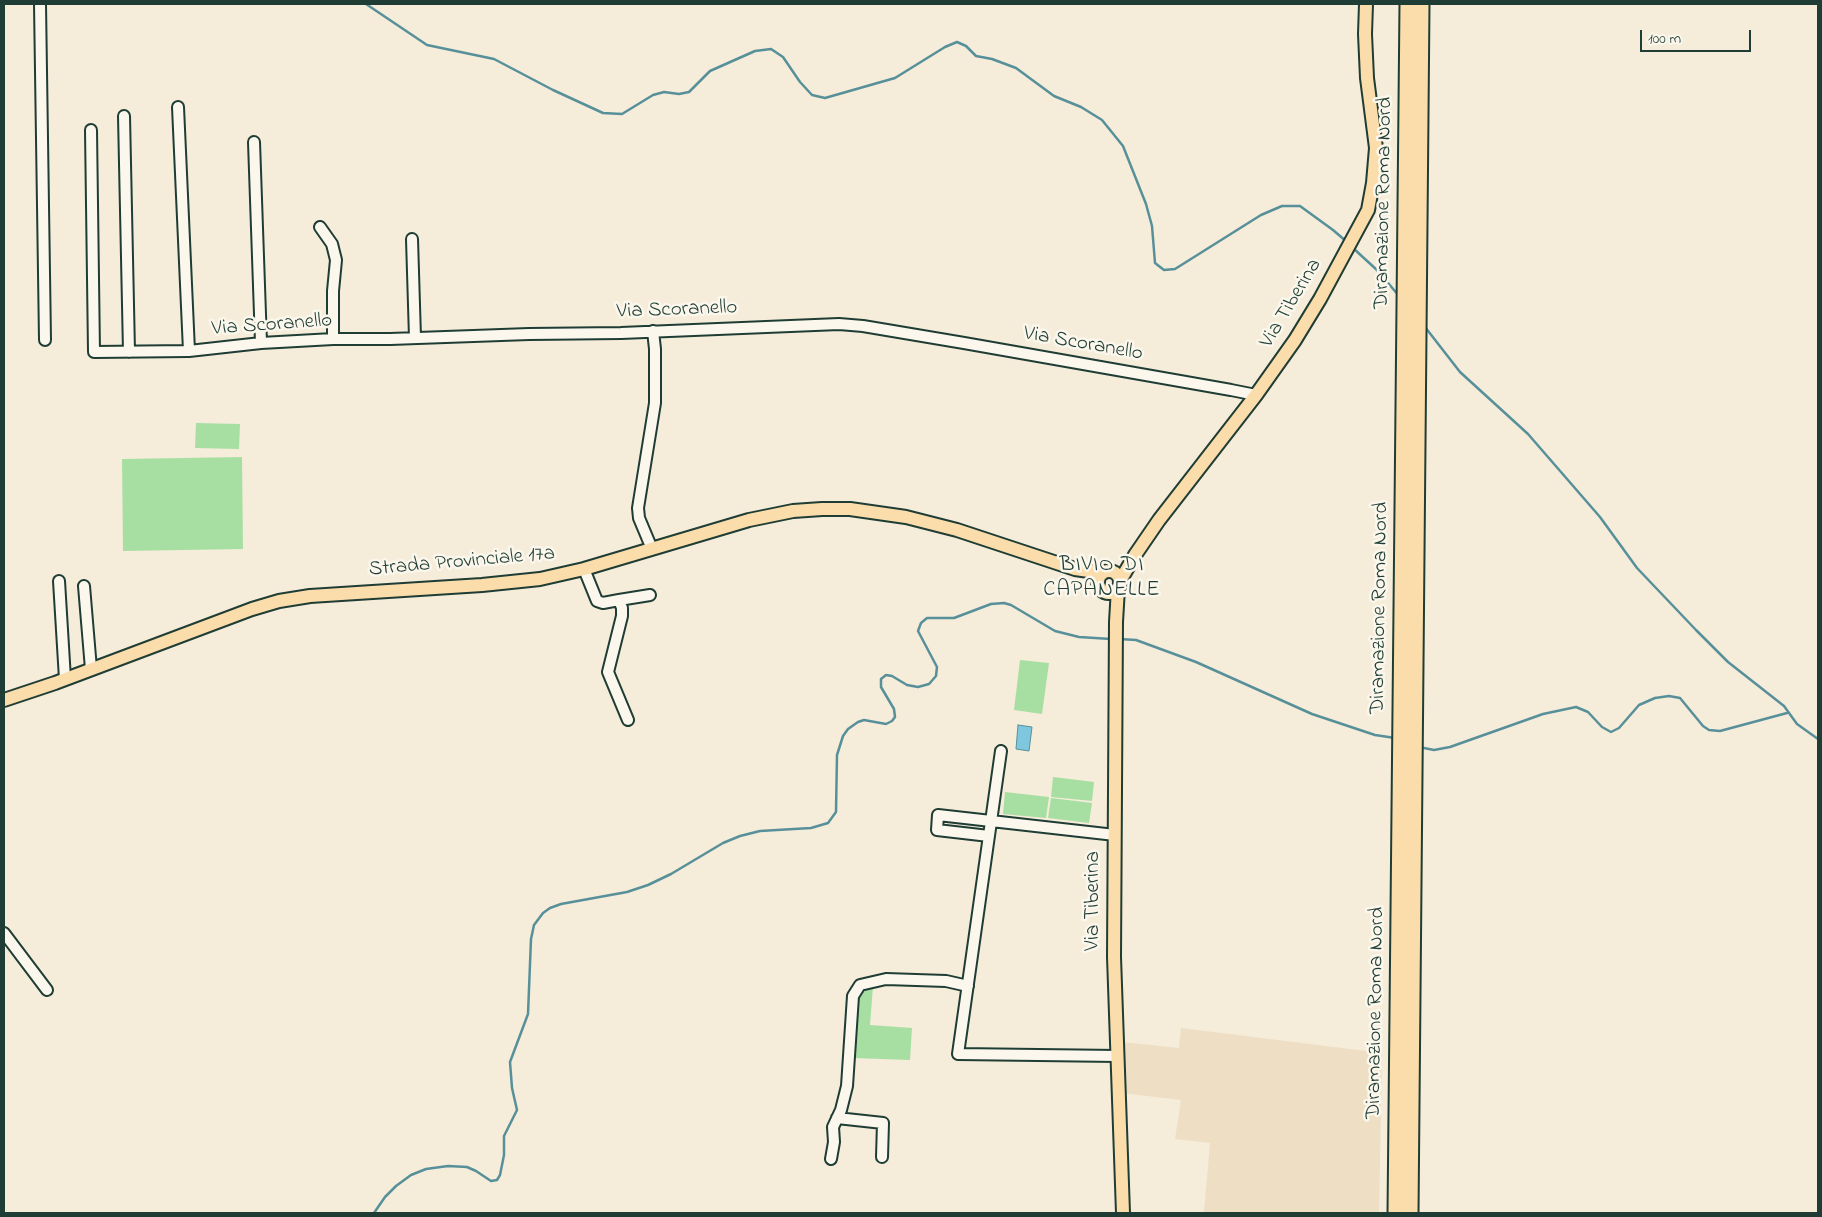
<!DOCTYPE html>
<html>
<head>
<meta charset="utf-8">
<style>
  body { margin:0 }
  #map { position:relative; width:1822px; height:1217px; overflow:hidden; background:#f5ecda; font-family:"Indie Flower",sans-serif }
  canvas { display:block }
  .frame { position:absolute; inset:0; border:5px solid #1f3d34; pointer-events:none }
  .scale { position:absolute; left:1640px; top:30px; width:111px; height:22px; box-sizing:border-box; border:2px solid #1f3d34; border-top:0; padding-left:6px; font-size:15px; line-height:18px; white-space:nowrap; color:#1f3d34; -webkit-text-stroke:4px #fbf7ec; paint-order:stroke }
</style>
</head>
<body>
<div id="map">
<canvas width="1822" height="1217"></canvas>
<div class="frame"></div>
<div class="scale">100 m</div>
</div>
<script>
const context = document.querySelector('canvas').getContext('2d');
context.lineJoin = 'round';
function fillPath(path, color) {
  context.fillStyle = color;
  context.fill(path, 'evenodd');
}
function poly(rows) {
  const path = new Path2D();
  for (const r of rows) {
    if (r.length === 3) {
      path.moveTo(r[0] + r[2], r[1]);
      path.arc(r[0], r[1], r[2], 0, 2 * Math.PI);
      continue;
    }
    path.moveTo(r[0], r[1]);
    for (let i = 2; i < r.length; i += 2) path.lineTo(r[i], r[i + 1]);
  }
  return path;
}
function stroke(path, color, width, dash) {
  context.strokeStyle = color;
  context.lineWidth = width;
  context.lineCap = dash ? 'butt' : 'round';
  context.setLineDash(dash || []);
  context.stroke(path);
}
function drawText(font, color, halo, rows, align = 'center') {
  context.font = font + ' "Indie Flower",sans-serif';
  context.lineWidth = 5;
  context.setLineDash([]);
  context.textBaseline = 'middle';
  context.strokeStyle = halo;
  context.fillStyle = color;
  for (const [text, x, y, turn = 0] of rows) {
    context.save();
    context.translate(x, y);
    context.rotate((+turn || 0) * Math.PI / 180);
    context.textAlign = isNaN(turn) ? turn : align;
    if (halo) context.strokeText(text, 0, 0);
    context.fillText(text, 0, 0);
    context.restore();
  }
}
fillPath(poly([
  [1181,1028,1382,1053,1379,1213,1204,1213,1210,1143,1175,1139,1181,1100,1122,1093,1122,1042,1179,1048]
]), '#eedec4');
fillPath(poly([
  [196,423,240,424,239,449,195,448],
  [242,457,243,549,123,551,122,459],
  [1020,660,1049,663,1042,714,1014,710],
  [1053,777,1094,782,1092,801,1051,797],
  [1005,792,1049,797,1046,818,1003,814],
  [1051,798,1092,803,1089,823,1048,818],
  [873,986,870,1025,912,1028,910,1060,853,1058,860,989]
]), '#a7dfa3');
const water = poly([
  [1018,725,1032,727,1029,751,1016,749,1018,725]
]);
fillPath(water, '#7ec7de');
stroke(water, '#58909a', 1);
stroke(poly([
  [366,4,427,45,494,59,553,90,603,113,622,114,653,95,664,92,679,94,689,92,710,71,755,51,771,49,783,57,800,82,812,95,825,98,895,78,945,47,957,42,966,46,976,56,992,59,1016,68,1054,96,1081,107,1102,120,1123,146,1146,204,1152,226,1155,263,1164,270,1175,269,1261,215,1282,206,1300,206,1333,230,1347,242],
  [1353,248,1378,271,1399,296],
  [1425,327,1460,372,1528,434,1600,517,1637,568,1696,630,1728,662,1784,706,1797,724,1818,739],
  [1119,639,1136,640,1196,662,1312,714,1375,735,1395,738],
  [1419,747,1434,750,1450,747,1543,714,1576,707,1588,712,1602,727,1611,732,1619,728,1639,705,1655,698,1669,696,1680,698,1703,726,1709,730,1720,731,1787,713],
  [374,1213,385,1197,396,1186,411,1175,426,1169,448,1166,467,1167,476,1171,491,1181,497,1180,500,1175,504,1155,504,1136,517,1110,512,1088,510,1062,528,1014,531,939,534,925,543,913,550,908,561,904,627,892,648,885,671,874,723,843,740,836,760,831,811,828,828,823,836,812,837,755,843,736,848,729,858,722,864,720,886,724,892,721,895,717,894,709,881,687,881,679,886,675,892,676,907,685,918,687,929,684,936,676,937,667,918,631,921,623,927,618,954,618,991,604,1004,603,1011,605,1055,631,1079,637,1111,639]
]), '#58909a', 2.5);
const minor = poly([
  [40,4,45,340],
  [178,107,189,351],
  [124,116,129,352],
  [91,130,94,352,189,351,261,343,333,339,390,339,529,334,621,333,839,324,863,326,964,343,1231,390,1256,395],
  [254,142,261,343],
  [320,227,332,244,336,260,333,291,333,339],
  [412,239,415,338],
  [652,549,639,518,638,508,655,403,655,349,653,331],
  [584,569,597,601,603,603,619,600,622,608,622,616,608,672,628,720],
  [59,581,65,679],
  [84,586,91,669],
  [619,600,650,595],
  [1001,751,958,1054,1118,1056],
  [989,836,937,830,938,815,1115,835],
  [4,933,47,990],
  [837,1118,883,1123,882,1157],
  [831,1159,834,1142,833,1127,841,1110,847,1086,853,996,860,985,886,979,946,981,968,986]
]);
const major = poly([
  [1109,582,11],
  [1120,581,1135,555,1159,520,1256,395,1295,340,1320,299,1368,210,1373,183,1376,148,1367,78,1365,34,1366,4],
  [1118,588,1116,622,1114,957,1123,1213],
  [4,700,55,683,252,609,279,601,310,596,482,585,540,579,584,569,749,520,793,511,822,509,850,509,906,517,957,530,1075,569,1103,573]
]);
const highway = poly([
  [1396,1213,1408,4],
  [1410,1213,1421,4]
]);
stroke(minor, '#1f3d34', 14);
stroke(major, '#1f3d34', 16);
stroke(highway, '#1f3d34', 19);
stroke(minor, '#fbf7ec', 10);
stroke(major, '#fbddab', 12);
stroke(highway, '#fbddab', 15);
drawText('21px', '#1f3d34', '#fbf7ec', [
  ["Diramazione Roma Nord",1385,203,-89],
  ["Via Tiberina",1292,304,-59],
  ["Via Scoranello",677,311,-2],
  ["Via Scoranello",272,326,-4],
  ["Via Scoranello",1083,345,10],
  ["Strada Provinciale 17a",462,563,-5],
  ["Diramazione Roma Nord",1381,608,-89],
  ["Via Tiberina",1095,901,-90],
  ["Diramazione Roma Nord",1377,1013,-89]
]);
context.letterSpacing = '1px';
drawText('22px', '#1f3d34', '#fbf7ec', [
  ["BIVIO DI",1102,566],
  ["CAPANELLE",1102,591]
]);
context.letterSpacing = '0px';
</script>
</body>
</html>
